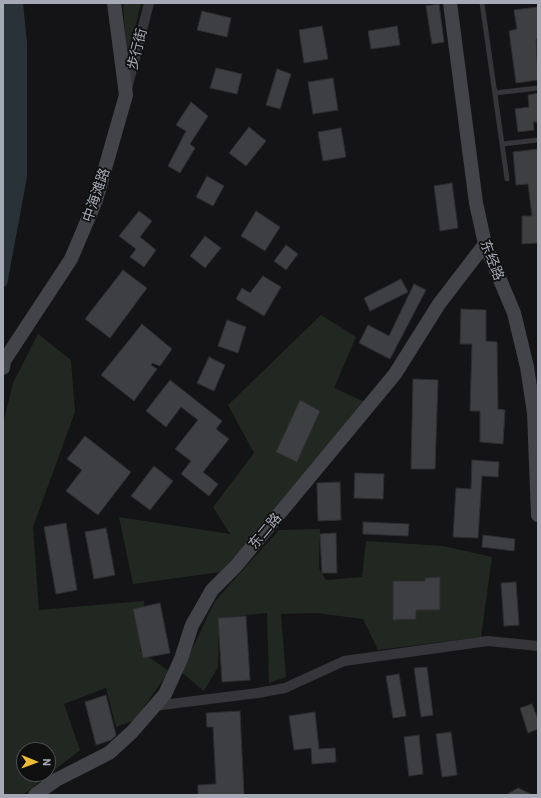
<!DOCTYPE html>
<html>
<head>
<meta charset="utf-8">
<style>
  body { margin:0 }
  #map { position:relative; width:541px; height:798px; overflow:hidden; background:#141416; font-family:Barlow,sans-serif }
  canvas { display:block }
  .frame { position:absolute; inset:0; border:4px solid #a6aab6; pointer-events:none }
  .north { position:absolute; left:16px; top:742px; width:40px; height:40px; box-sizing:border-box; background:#0f0f10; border:1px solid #4b4d52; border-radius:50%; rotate:91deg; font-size:11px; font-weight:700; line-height:16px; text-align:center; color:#a6aab6 }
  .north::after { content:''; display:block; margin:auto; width:14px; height:18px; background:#eebc34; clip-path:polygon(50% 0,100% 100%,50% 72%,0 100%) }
</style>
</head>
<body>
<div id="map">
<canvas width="541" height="798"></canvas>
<div class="frame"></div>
<div class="north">N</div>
</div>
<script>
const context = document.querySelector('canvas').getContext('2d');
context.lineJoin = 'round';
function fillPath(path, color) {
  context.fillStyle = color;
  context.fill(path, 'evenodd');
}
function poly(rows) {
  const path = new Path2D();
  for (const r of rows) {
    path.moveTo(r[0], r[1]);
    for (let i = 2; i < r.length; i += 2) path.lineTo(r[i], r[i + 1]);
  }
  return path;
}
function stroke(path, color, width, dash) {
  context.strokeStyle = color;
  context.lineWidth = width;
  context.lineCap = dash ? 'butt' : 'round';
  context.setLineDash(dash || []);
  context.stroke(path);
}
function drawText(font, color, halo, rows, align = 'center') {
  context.font = font + ' Barlow,"Noto Sans SC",sans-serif';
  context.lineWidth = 3.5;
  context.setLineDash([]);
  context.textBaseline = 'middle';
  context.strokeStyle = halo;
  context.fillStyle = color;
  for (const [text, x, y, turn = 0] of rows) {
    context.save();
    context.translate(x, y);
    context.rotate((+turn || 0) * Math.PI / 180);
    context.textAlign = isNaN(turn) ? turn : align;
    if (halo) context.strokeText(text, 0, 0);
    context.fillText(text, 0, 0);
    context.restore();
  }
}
fillPath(poly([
  [123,3,141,3,127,62],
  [321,315,356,337,334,388,367,403,221,572,133,584,119,517,230,534,213,507,254,453,228,405],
  [38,334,71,360,75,412,33,527,39,610,144,601,140,651,169,671,135,720,116,727,106,688,64,704,80,750,23,795,3,795,3,424,13,383],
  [24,750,48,750,48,774,24,774],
  [320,529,319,568,326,580,362,577,366,541,443,546,492,557,481,637,378,650,363,619,316,613,281,614,286,677,269,683,267,613,219,618,218,667,204,691,181,672,215,601,279,530]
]), '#202821');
fillPath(poly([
  [3,3,23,3,27,42,27,177,7,285,3,287]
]), '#2a3239');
const building = poly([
  [439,4,444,42,432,44,426,6,439,4],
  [538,7,538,39,536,39,538,80,516,83,509,31,517,29,514,10,538,7],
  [202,11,231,18,227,37,197,30,202,11],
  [322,26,328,59,304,63,299,30,322,26],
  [397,26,400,45,371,49,368,31,397,26],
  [216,68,242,74,237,94,210,88,216,68],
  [277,69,291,74,280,109,266,105,277,69],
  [333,78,338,110,313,114,308,82,333,78],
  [538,93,538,122,533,122,534,130,518,132,515,109,529,107,528,95,538,93],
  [191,102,208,116,190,144,195,148,180,173,168,166,186,131,176,125,191,102],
  [249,127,266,141,246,166,229,153,249,127],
  [341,128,346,157,323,161,318,132,341,128],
  [538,149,538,243,522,244,522,216,532,216,528,184,516,185,513,152,538,149],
  [207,176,224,186,213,206,196,197,207,176],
  [452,183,458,228,440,231,434,186,452,183],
  [139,211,152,221,140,237,156,250,144,267,130,257,136,249,119,236,139,211],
  [256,211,280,227,265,251,241,236,256,211],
  [205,236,221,248,205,268,190,256,205,236],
  [286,245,298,254,286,270,274,261,286,245],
  [123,270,147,288,110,338,85,319,123,270],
  [263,276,281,287,264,316,236,299,242,288,250,293,263,276],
  [401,279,408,292,370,311,364,298,401,279],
  [414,284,426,290,390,359,359,343,368,325,389,336,414,284],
  [461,309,486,310,486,341,497,342,498,409,505,410,503,444,480,442,480,411,470,411,472,344,460,344,461,309],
  [227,320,246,327,238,353,218,346,227,320],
  [142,324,172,349,160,366,152,363,151,365,157,369,134,401,101,375,142,324],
  [209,357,225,365,214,391,197,383,209,357],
  [413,379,438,380,435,469,411,469,413,379],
  [170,380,222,421,216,429,229,439,203,472,218,484,209,496,181,474,191,461,175,449,198,420,181,407,166,427,146,411,170,380],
  [300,400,320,411,297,462,276,452,300,400],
  [85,436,131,472,98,515,66,491,82,470,67,459,85,436],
  [472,460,499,462,498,477,482,476,478,538,453,537,456,488,471,489,472,460],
  [154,466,173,481,150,510,131,496,154,466],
  [355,473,384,474,383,499,354,498,355,473],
  [340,482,341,520,318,521,317,483,340,482],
  [363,522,409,524,408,536,363,534,363,522],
  [66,523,77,590,56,594,44,527,66,523],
  [106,528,115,575,94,579,85,532,106,528],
  [336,533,337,573,322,573,320,534,336,533],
  [483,535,515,539,514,551,482,547,483,535],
  [440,577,440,610,416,610,416,619,393,620,393,581,425,581,425,578,440,577],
  [516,582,519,625,504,626,501,583,516,582],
  [160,603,170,653,143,658,133,609,160,603],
  [246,616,250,680,222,682,218,618,246,616],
  [427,667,433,715,421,717,414,668,427,667],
  [399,674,406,716,393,718,386,676,399,674],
  [106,695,116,735,111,740,96,745,85,702,106,695],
  [532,704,538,720,538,729,528,733,520,708,532,704],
  [240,711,244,795,198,795,198,785,216,784,213,727,207,727,206,713,240,711],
  [315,712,319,749,335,748,336,762,312,764,311,748,294,750,289,716,315,712],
  [451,732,457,775,442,777,436,734,451,732],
  [419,735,423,774,409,776,404,737,419,735],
  [518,788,533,795,506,795,518,788]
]);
fillPath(building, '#3e3f43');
stroke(building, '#2e2e31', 1);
stroke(poly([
  [482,3,507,179],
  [495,93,538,88],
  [502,144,538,140]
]), '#35353a', 5);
stroke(poly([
  [127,89,149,3],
  [154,706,258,693,285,688,344,661,488,641,538,646]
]), '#35353a', 10);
stroke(poly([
  [450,3,476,203,485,244,514,313,527,367,534,413,538,515],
  [3,368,4,361,71,259,96,200,126,95,114,3],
  [35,795,56,780,109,753,132,732,165,694,181,659,192,625,212,590,236,566,395,374,439,304,485,244]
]), '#43444a', 14);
drawText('14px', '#a6aab6', '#0f0f10', [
  ["步行街",137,49,-76],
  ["中海滩路",96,195,-71],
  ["东经路",492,260,69],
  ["东二路",265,531,-50]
]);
</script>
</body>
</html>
